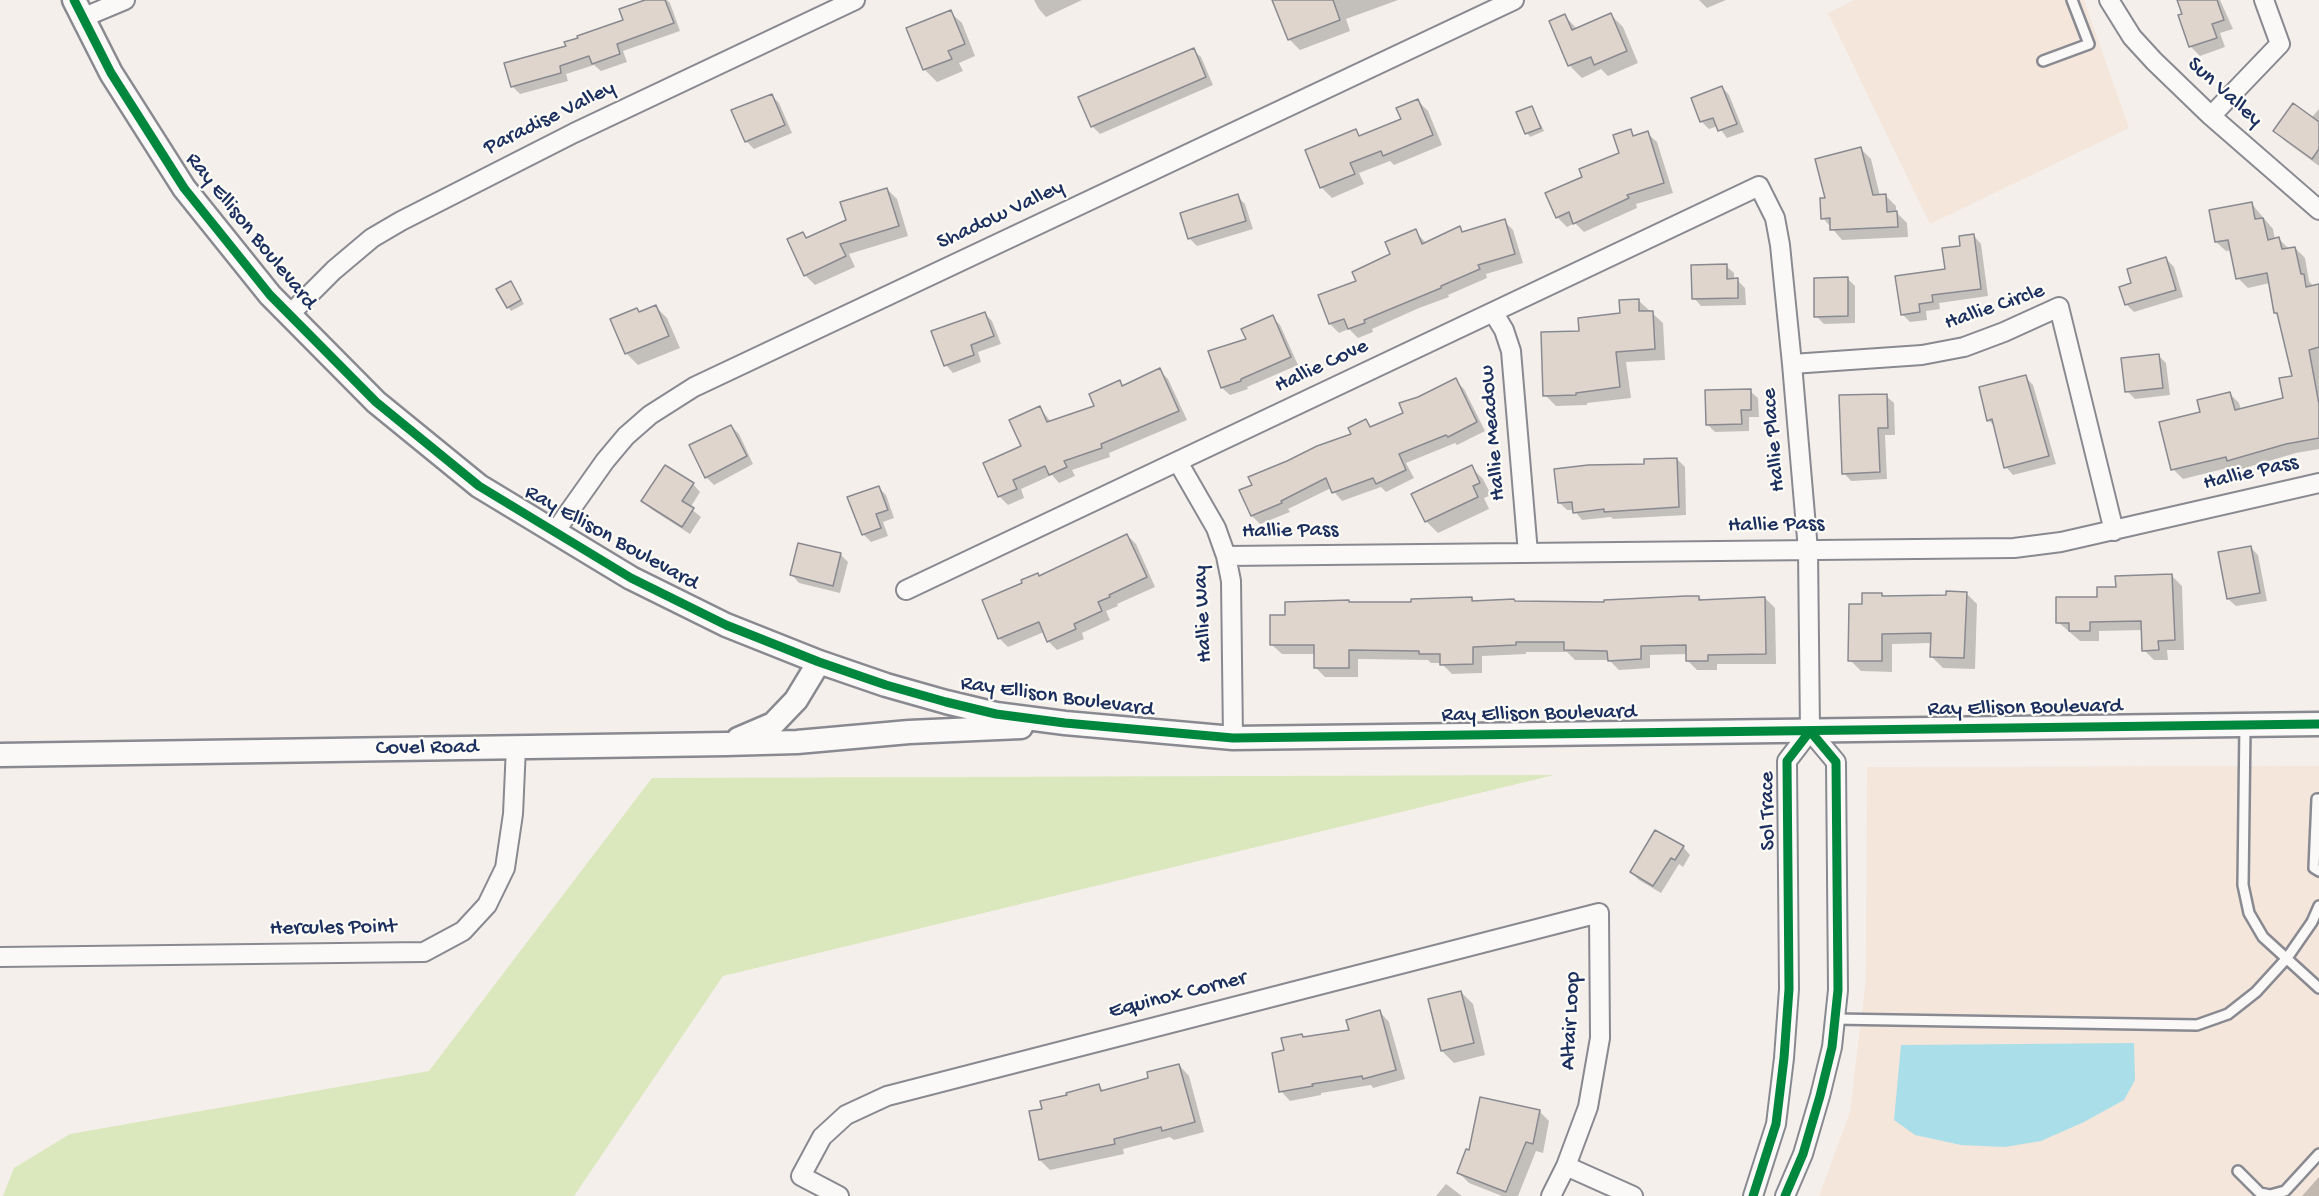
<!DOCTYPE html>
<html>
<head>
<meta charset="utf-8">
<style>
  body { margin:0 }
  canvas { display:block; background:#f4efea }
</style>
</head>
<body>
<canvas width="2319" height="1196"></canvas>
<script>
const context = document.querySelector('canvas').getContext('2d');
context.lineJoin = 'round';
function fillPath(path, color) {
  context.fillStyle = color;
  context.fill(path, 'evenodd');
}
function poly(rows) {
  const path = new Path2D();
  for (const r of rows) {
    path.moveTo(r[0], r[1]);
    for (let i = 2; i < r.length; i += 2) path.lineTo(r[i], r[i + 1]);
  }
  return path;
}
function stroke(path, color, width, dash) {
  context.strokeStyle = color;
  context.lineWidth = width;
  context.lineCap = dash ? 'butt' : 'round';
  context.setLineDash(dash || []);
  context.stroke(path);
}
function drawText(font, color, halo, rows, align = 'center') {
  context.font = font + ' "Gochi Hand",sans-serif';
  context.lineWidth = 4.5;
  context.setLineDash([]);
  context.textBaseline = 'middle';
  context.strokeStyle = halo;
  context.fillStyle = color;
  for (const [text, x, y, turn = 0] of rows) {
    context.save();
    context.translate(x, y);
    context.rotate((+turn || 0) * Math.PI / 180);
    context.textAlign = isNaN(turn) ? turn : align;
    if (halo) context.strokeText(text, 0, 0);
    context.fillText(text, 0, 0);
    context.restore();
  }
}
fillPath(poly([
  [1855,0,2084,0,2129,128,1930,224,1828,13],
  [2319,766,2319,1196,1819,1196,1850,1112,1866,979,1867,767]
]), '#f4e6db');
fillPath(poly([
  [1554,775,723,976,574,1196,3,1196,14,1168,70,1134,429,1071,652,778]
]), '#dbe7bd');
fillPath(poly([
  [2134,1043,2135,1080,2124,1100,2084,1122,2041,1141,2005,1147,1961,1145,1915,1135,1894,1120,1901,1045]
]), '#aadfe9');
fillPath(poly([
  [649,0,667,0,670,3,680,31,623,51,627,62,601,71,594,65,566,74,568,81,520,94,512,86,568,47,625,21],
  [1034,0,1082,0,1046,17,1039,9],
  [1274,0,1398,0,1346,19,1350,31,1300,50,1289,39],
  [1699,0,1726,0,1707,8],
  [2179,0,2220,0,2233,29,2220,33,2225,47,2200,56,2190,46],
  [950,12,962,23,975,56,959,63,963,71,937,82,925,70,908,28],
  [1611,15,1623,27,1638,63,1608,76,1601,69,1582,78,1570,66,1551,22,1565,16,1577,29],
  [1193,50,1201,57,1213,85,1100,134,1092,126],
  [1722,87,1729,95,1744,132,1727,138,1718,126,1709,129,1702,122],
  [771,95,779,103,792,133,754,149,746,141],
  [1418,101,1428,111,1442,145,1394,165,1390,161,1359,173,1364,184,1332,198,1322,188,1307,151,1356,131,1361,137,1402,119],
  [1532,107,1544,131,1530,137,1527,133],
  [2319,109,2319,166,2285,141,2275,131,2311,118],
  [1630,131,1636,137,1647,133,1657,142,1673,193,1636,204,1637,208,1584,232,1575,223,1567,227,1557,217,1584,177,1621,154],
  [1861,149,1871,159,1880,196,1886,196,1896,206,1896,212,1907,223,1908,237,1842,240,1823,218,1826,199],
  [887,189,897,199,908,236,849,254,855,267,815,285,805,275,803,234,808,239,848,221],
  [1237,196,1245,204,1253,229,1197,246,1190,239,1182,214],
  [2251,203,2273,229,2275,240,2279,239,2289,249,2295,248,2305,258,2309,281,2314,287,2319,288,2319,449,2296,453,2238,470,2235,466,2183,479,2173,469,2202,413,2229,393,2239,403,2241,410,2284,399,2294,377,2279,316,2275,313,2270,283,2248,288,2238,278,2232,250,2226,251,2216,242],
  [1504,221,1513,230,1523,263,1486,274,1487,278,1448,295,1449,297,1419,308,1372,329,1373,332,1358,338,1349,329,1339,333,1330,324,1358,282,1392,255,1415,231,1426,243,1460,228,1464,233],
  [1974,236,1981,244,1988,296,1939,303,1940,309,1926,311,1927,320,1910,322,1903,315,1946,270,1961,248],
  [2166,259,2174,267,2183,297,2134,312,2126,304,2133,284],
  [1726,266,1734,273,1734,280,1737,280,1745,288,1746,305,1701,306,1694,298],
  [1847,278,1855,286,1855,323,1824,324,1816,316],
  [511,283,524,304,511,311,508,307],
  [1638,300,1663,323,1665,360,1626,362,1631,398,1587,403,1587,405,1556,406,1545,395,1581,333,1621,314],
  [655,306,667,318,680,348,638,365,626,353,640,313],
  [984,313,992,321,1001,344,978,352,981,362,953,373,946,365],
  [1272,317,1280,325,1298,365,1247,387,1248,389,1230,395,1222,388,1210,352,1248,339],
  [2158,355,2166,363,2170,395,2135,399,2127,391],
  [1159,370,1168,379,1187,420,1109,453,1110,457,1072,470,1075,476,1059,483,1052,475,1021,489,1024,498,1008,505,999,496,1040,408,1051,422,1096,407,1119,382,1124,387],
  [2025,377,2033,385,2056,464,2013,475,2006,467,1996,427,1988,420],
  [1455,380,1464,389,1485,431,1457,445,1455,443,1406,463,1414,478,1386,492,1381,487,1342,501,1331,488,1288,509,1290,512,1260,524,1252,516,1353,434,1366,421,1372,427,1405,414,1419,398],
  [1750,391,1758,398,1759,417,1749,417,1749,431,1715,432,1707,424],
  [1886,396,1894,403,1895,435,1885,435,1887,479,1851,481,1844,473],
  [731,426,739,434,753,464,714,485,706,477],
  [1677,459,1685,467,1686,515,1613,519,1611,517,1582,520,1574,510,1567,510,1559,502],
  [1471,467,1483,479,1491,495,1484,498,1489,509,1438,533,1426,521],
  [693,484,700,492,690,508,701,517,690,534,651,509,643,501],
  [878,487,886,495,894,518,883,522,888,536,871,542,863,534],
  [1127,535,1136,544,1155,587,1117,604,1118,606,1106,611,1110,620,1082,633,1084,639,1057,650,1048,641,1044,632,1008,647,999,638,1024,584],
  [2250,547,2258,555,2267,601,2236,606,2228,599],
  [840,554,848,562,840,593,799,583,792,575],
  [2172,576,2182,586,2184,650,2167,650,2168,660,2154,660,2144,650,2143,630,2099,631,2099,641,2080,641,2058,622,2117,588],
  [1966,593,1977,604,1975,669,1943,668,1932,657,1932,643,1892,644,1892,672,1861,671,1850,660,1864,605,1881,594,1885,598,1947,596],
  [1699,597,1703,601,1765,598,1775,608,1776,664,1717,664,1717,670,1697,670,1687,660,1687,654,1650,655,1650,668,1619,670,1609,660,1575,660,1567,652,1526,652,1526,654,1482,656,1482,673,1452,674,1441,663,1431,663,1428,660,1358,659,1358,677,1325,677,1315,667,1315,654,1282,654,1272,645,1286,616,1330,601,1413,604,1472,598,1475,602,1606,604],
  [1683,847,1690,855,1683,867,1679,864,1661,893,1639,880,1631,872],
  [1461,992,1473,1004,1485,1055,1454,1063,1442,1051],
  [1380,1012,1389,1022,1405,1079,1373,1088,1371,1085,1321,1093,1321,1095,1290,1101,1281,1091,1285,1052,1302,1035,1305,1038,1351,1031],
  [1179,1065,1189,1076,1204,1132,1174,1140,1170,1137,1123,1149,1124,1154,1050,1170,1040,1160,1044,1110,1099,1086,1104,1091,1150,1079],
  [1539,1111,1549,1121,1543,1153,1536,1151,1518,1196,1502,1196,1469,1183,1459,1173,1470,1152],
  [2319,1177,2319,1196,2302,1196],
  [1446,1184,1462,1196,1436,1196]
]), '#0003');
const building = poly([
  [645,0,665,0,674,23,617,44,620,54,592,64,589,56,560,66,561,73,511,87,504,63,566,46,564,42,578,38,577,36,623,20,619,9,645,0],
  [1272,0,1333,0,1340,20,1288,40,1272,0],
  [2177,0,2217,0,2224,20,2212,24,2217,38,2189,47,2178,15,2182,14,2177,0],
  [951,10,965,44,948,51,952,59,923,70,906,28,951,10],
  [1611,13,1627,51,1594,65,1591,57,1568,66,1549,21,1565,14,1572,30,1611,13],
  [1194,48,1206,77,1091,127,1078,97,1194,48],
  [1722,86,1737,124,1718,131,1713,118,1700,122,1691,98,1722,86],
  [772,94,785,125,745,142,731,110,772,94],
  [1418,99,1433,135,1383,156,1381,151,1350,163,1355,174,1320,188,1305,150,1356,129,1359,136,1401,119,1396,108,1418,99],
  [2293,103,2319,122,2319,149,2312,159,2273,131,2293,103],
  [1532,106,1541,128,1525,134,1516,112,1532,106],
  [1631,129,1633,136,1648,131,1664,183,1627,195,1629,198,1573,224,1569,212,1556,218,1545,193,1582,177,1579,169,1619,153,1613,135,1631,129],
  [1861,147,1873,195,1886,194,1887,212,1897,211,1898,227,1830,230,1830,218,1821,219,1820,198,1825,198,1815,159,1861,147],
  [887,188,899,226,840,244,846,256,804,276,787,239,803,232,806,238,846,220,840,202,887,188],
  [1238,194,1246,221,1188,239,1180,213,1238,194],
  [2252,202,2255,219,2263,218,2268,240,2279,237,2282,249,2295,247,2301,274,2304,274,2306,287,2319,284,2319,347,2309,350,2319,404,2319,438,2286,444,2227,461,2226,457,2171,470,2159,422,2200,412,2197,400,2230,392,2235,410,2283,398,2279,378,2292,376,2277,313,2274,313,2267,273,2236,279,2228,240,2215,242,2209,210,2252,202],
  [1505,219,1515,254,1478,265,1480,269,1441,286,1441,288,1364,320,1365,323,1348,329,1344,319,1329,324,1318,295,1356,281,1352,272,1390,254,1385,242,1416,229,1422,244,1460,226,1462,232,1505,219],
  [1974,234,1981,289,1932,295,1933,302,1919,304,1920,312,1901,315,1895,276,1945,269,1942,248,1960,246,1959,236,1974,234],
  [2166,257,2176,290,2125,305,2119,287,2131,283,2127,269,2166,257],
  [1727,264,1727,279,1738,278,1738,298,1692,299,1691,265,1727,264],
  [1848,277,1848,316,1814,317,1814,278,1848,277],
  [511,281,521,300,507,308,496,289,511,281],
  [1639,299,1639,311,1653,311,1655,349,1616,352,1620,387,1576,393,1576,395,1543,396,1541,332,1579,331,1578,318,1620,313,1619,300,1639,299],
  [656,305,669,336,625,354,610,319,637,308,639,312,656,305],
  [985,312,994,336,971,345,974,355,944,366,931,331,985,312],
  [1273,315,1291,357,1241,379,1241,381,1221,388,1208,351,1246,339,1241,329,1273,315],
  [2159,354,2163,388,2125,392,2121,358,2159,354],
  [1160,368,1179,411,1101,444,1102,448,1064,461,1067,467,1049,475,1045,466,1013,480,1017,489,998,497,983,463,1021,446,1009,420,1040,406,1047,422,1094,406,1089,394,1120,380,1122,386,1160,368],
  [2026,375,2049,456,2004,468,1992,419,1987,421,1979,387,2026,375],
  [1456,378,1477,422,1448,437,1446,435,1399,454,1406,470,1376,484,1373,478,1332,493,1326,478,1281,501,1282,503,1251,516,1239,490,1252,485,1248,477,1287,461,1317,446,1351,434,1348,428,1366,419,1370,427,1403,413,1399,403,1418,397,1456,378],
  [1751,389,1751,410,1741,410,1742,424,1706,425,1705,390,1751,389],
  [1887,394,1888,428,1878,428,1880,472,1842,474,1839,395,1887,394],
  [731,425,747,456,705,478,689,445,731,425],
  [1677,458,1679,507,1604,512,1604,509,1573,513,1572,502,1558,503,1554,469,1588,465,1644,464,1644,459,1677,458],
  [665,465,694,483,682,501,694,508,682,527,641,501,665,465],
  [1472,465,1480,483,1473,486,1478,497,1425,522,1411,494,1472,465],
  [879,486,888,510,876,514,881,528,862,535,847,497,879,486],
  [1127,534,1147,577,1109,595,1110,597,1098,602,1102,611,1074,624,1076,629,1047,642,1039,622,998,639,982,600,1022,583,1021,580,1038,573,1039,576,1127,534],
  [798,543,841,553,833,586,790,575,798,543],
  [2251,546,2260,593,2227,599,2218,552,2251,546],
  [2172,574,2175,640,2158,641,2159,650,2142,651,2141,621,2090,622,2090,631,2069,631,2069,623,2056,623,2056,597,2097,597,2097,587,2116,587,2115,576,2172,574],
  [1946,591,1967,592,1964,658,1930,657,1931,633,1882,634,1882,661,1848,661,1849,604,1862,604,1862,593,1882,593,1882,596,1946,595,1946,591],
  [1686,596,1699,596,1699,600,1765,597,1766,654,1708,655,1708,661,1686,661,1686,645,1641,646,1641,659,1608,661,1607,651,1564,650,1564,642,1516,642,1516,645,1473,647,1473,664,1440,665,1440,654,1419,654,1419,651,1349,650,1349,668,1314,668,1314,645,1270,645,1270,615,1285,615,1285,602,1349,600,1349,602,1411,602,1411,599,1472,597,1472,601,1514,599,1515,601,1604,602,1604,600,1686,596],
  [1655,830,1684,846,1675,860,1671,858,1653,886,1630,872,1655,830],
  [1461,991,1474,1043,1441,1051,1428,999,1461,991],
  [1380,1010,1396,1070,1363,1079,1362,1076,1312,1084,1313,1086,1279,1092,1272,1053,1284,1050,1281,1038,1302,1034,1303,1037,1349,1030,1346,1020,1380,1010],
  [1179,1064,1195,1122,1162,1131,1161,1127,1114,1139,1115,1144,1039,1160,1029,1111,1042,1109,1040,1101,1067,1095,1066,1093,1099,1084,1101,1091,1148,1078,1147,1072,1179,1064],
  [1480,1097,1540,1110,1533,1144,1526,1142,1506,1192,1457,1173,1466,1149,1469,1150,1480,1097]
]);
fillPath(building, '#e0d5cd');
stroke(building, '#898a91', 1.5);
const service = poly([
  [2043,61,2089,44,2072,0],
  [2245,725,2243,885,2249,913,2263,937,2319,988],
  [2319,799,2317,799,2314,868,2319,871],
  [1834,1019,2197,1025,2228,1014,2256,992,2287,958,2312,922,2319,906],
  [2238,1171,2260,1193,2270,1195,2285,1191,2319,1154]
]);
const minor = poly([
  [2109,0,2132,37,2154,61,2211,116,2319,210],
  [82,18,125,0],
  [2211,116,2280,44,2264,0],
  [1493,312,1504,330,1511,351,1528,553],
  [289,315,334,270,372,238,401,221,574,133,855,0],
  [1792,364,1922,355,1964,347,2004,332,2059,307,2114,531],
  [1178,462,1216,528,1226,556,1231,581,1233,738],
  [554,533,605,461,626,436,650,415,694,387,1514,0],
  [1226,556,2014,548,2061,542,2319,483],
  [906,590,1759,186,1775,218,1780,245,1792,364,1808,550,1810,731],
  [0,957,424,952,463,931,487,905,505,868,513,814,516,747],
  [1566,1166,1633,1196],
  [839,1196,801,1176,822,1137,846,1115,887,1096,1599,913,1600,1038,1588,1107,1566,1166,1551,1196],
  [1753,1196,1776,1124,1784,1058,1789,989,1787,761,1810,731,1836,762,1838,990,1832,1047,1820,1096,1803,1154,1785,1196]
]);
const tertiary = poly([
  [74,0,111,73,184,188,270,295,376,402,479,486,631,578,726,625,819,662,886,685,946,702,996,714,1065,723,1233,738,2319,724],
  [738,739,773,724,796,700,819,662],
  [0,755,726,744,797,742,909,732,1021,727]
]);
stroke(service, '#898a91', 14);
stroke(minor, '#898a91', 22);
stroke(tertiary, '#898a91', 27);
stroke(service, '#faf9f7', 9);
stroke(minor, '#faf9f7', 18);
stroke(tertiary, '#faf9f7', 22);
stroke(poly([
  [74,0,111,73,184,188,270,295,376,402,479,486,631,578,726,625,819,662,886,685,946,702,996,714,1065,723,1233,738,2319,724],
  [1753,1196,1776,1124,1784,1058,1789,989,1787,761,1810,731,1836,762,1838,990,1832,1047,1820,1096,1803,1154,1785,1196]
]), '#00873e', 9);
drawText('22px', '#1b2f5e', '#fdfcf7', [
  ["Sun Valley",2224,93,42],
  ["Paradise Valley",550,119,-26],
  ["Shadow Valley",1001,216,-25],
  ["Ray Ellison Boulevard",250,232,51],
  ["Hallie Circle",1995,308,-19],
  ["Hallie Cove",1322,367,-25],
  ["Hallie Meadow",1494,433,-95],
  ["Hallie Place",1775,440,-95],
  ["Hallie Pass",2251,474,-13],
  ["Hallie Pass",1776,526,-1],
  ["Hallie Pass",1290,532,-1],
  ["Ray Ellison Boulevard",611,539,29],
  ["Hallie Way",1204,614,-93],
  ["Ray Ellison Boulevard",1057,698,8],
  ["Ray Ellison Boulevard",2025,709,-1],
  ["Ray Ellison Boulevard",1539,715,-1],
  ["Covel Road",427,749,-1],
  ["Sol Trace",1769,811,-91],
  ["Hercules Point",333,929,-1],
  ["Equinox Corner",1178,996,-14],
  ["Altair Loop",1572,1021,-87]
]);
</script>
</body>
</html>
